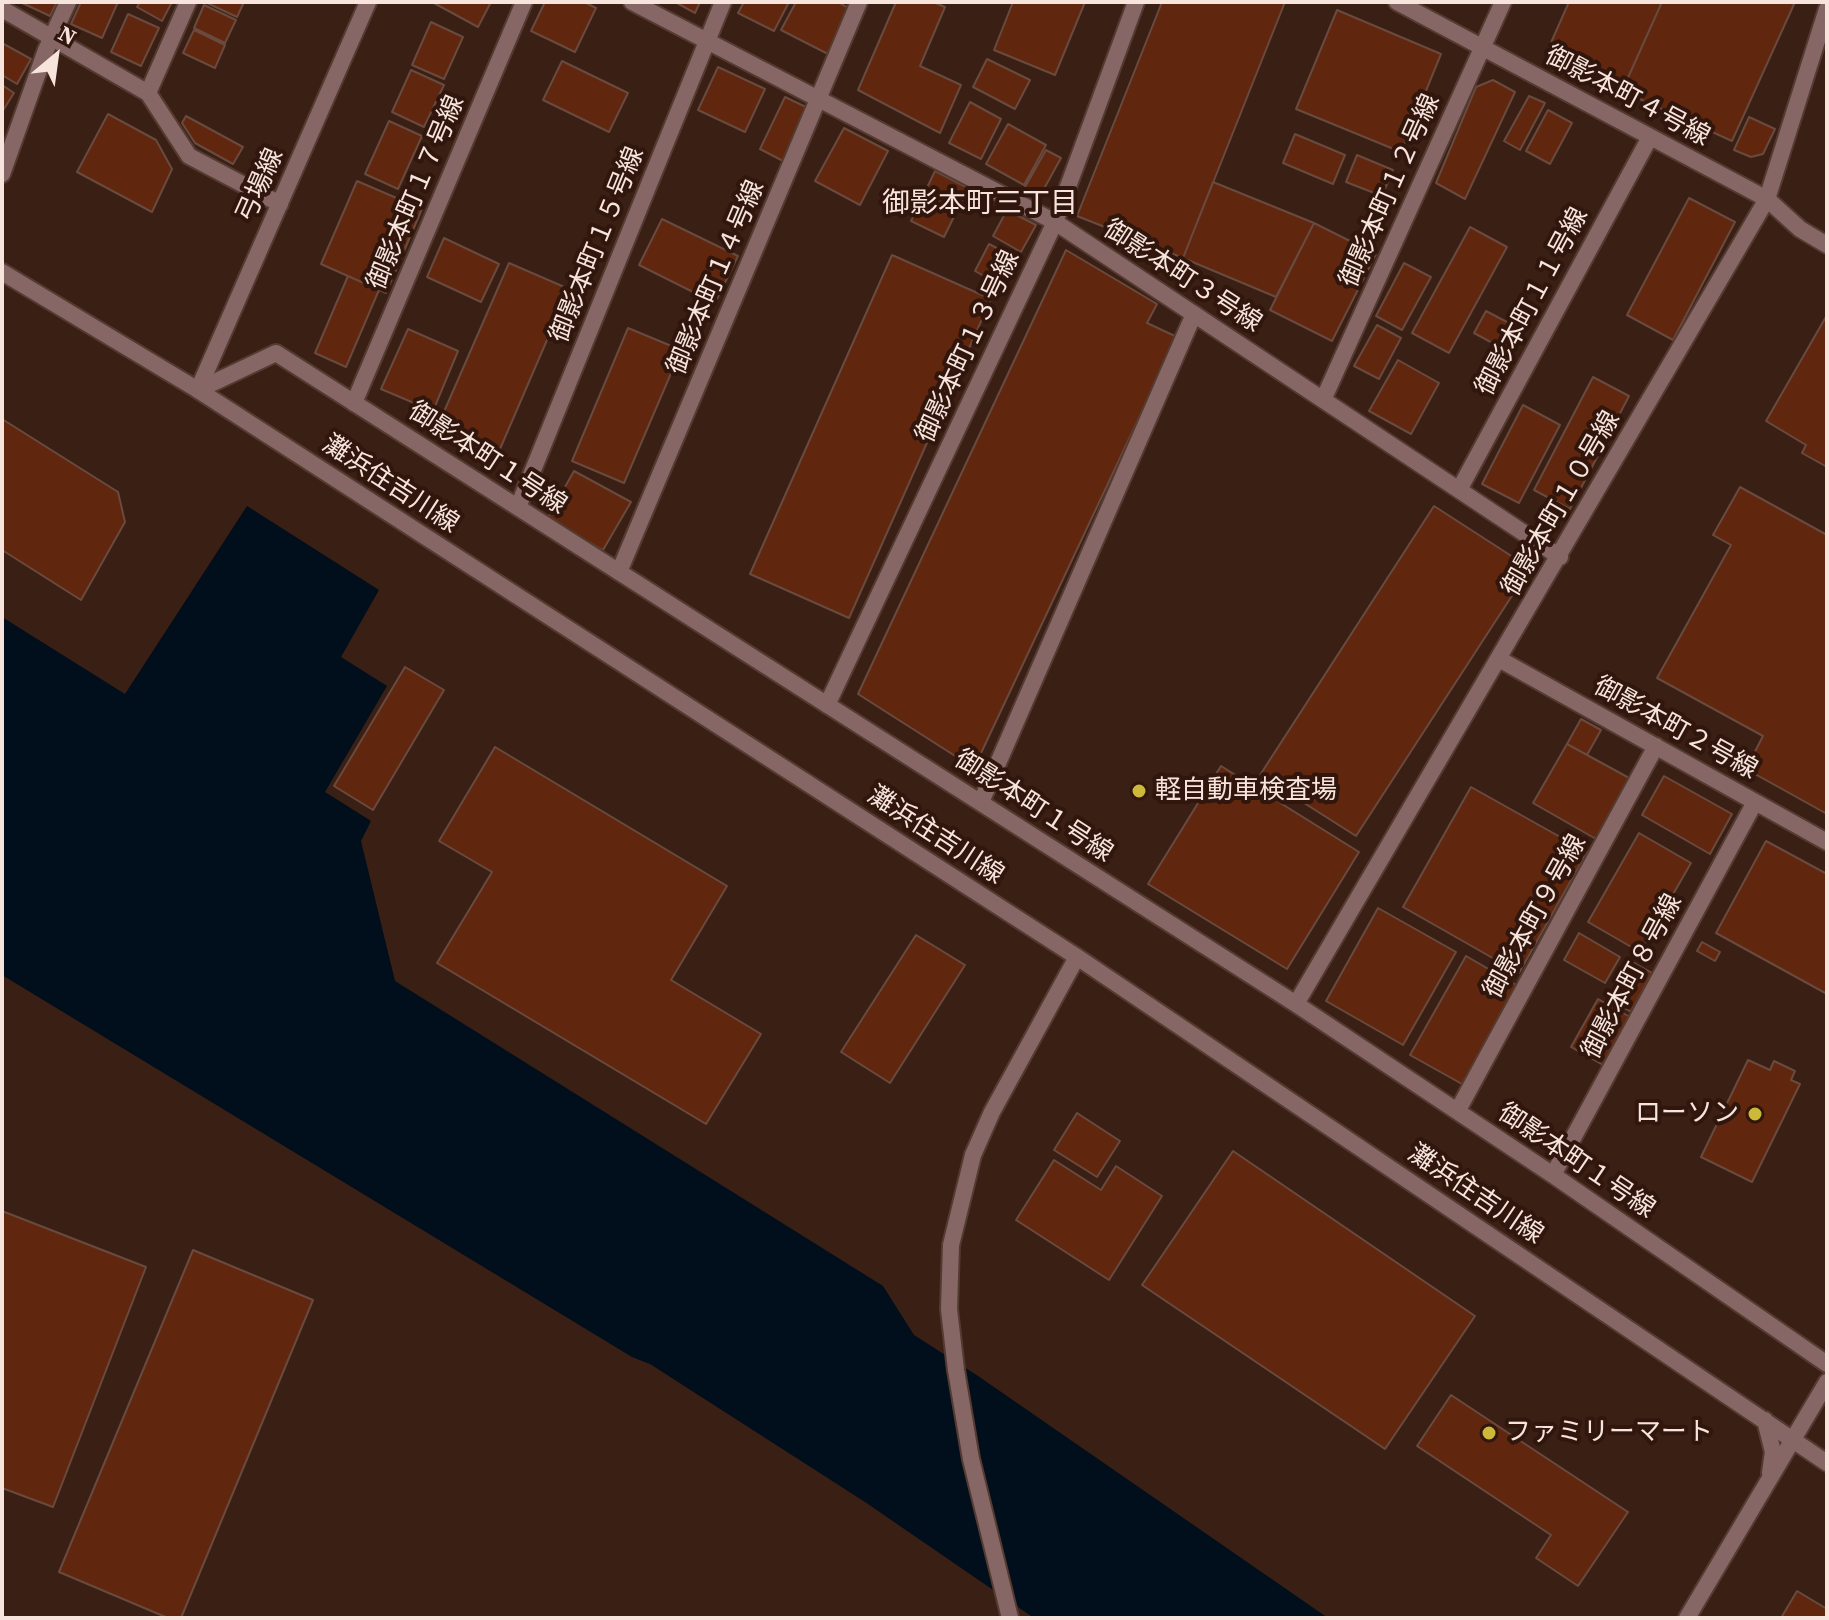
<!DOCTYPE html>
<html>
<head>
<meta charset="utf-8">
<style>
  body { margin:0 }
  #map { position:relative; width:1829px; height:1620px; overflow:hidden; background:#3a1f15; font-family:"Source Serif 4",serif }
  canvas { display:block }
  .frame { position:absolute; inset:0; border:4px solid #f6e4dd; pointer-events:none }
  .north { position:absolute; left:16px; top:16px; width:80px; height:80px; -webkit-text-stroke:6px #30160c; paint-order:stroke; rotate:29deg; font-size:22px; font-weight:700; line-height:32px; text-align:center; color:#f6e4dd }
  .north::after { content:''; display:block; margin:auto; width:28px; height:36px; background:#f6e4dd; clip-path:polygon(50% 0,100% 100%,50% 72%,0 100%) }
</style>
</head>
<body>
<div id="map">
<canvas width="1829" height="1620"></canvas>
<div class="frame"></div>
<div class="north">N</div>
</div>
<script>
const context = document.querySelector('canvas').getContext('2d');
context.lineJoin = 'round';
function fillPath(path, color) {
  context.fillStyle = color;
  context.fill(path, 'evenodd');
}
function poly(rows) {
  const path = new Path2D();
  for (const r of rows) {
    path.moveTo(r[0], r[1]);
    for (let i = 2; i < r.length; i += 2) path.lineTo(r[i], r[i + 1]);
  }
  return path;
}
function stroke(path, color, width, dash) {
  context.strokeStyle = color;
  context.lineWidth = width;
  context.lineCap = dash ? 'butt' : 'round';
  context.setLineDash(dash || []);
  context.stroke(path);
}
function drawText(font, color, halo, rows, align = 'center') {
  context.font = font + ' "Source Serif 4","Noto Sans JP",serif';
  context.lineWidth = 8;
  context.setLineDash([]);
  context.textBaseline = 'middle';
  context.strokeStyle = halo;
  context.fillStyle = color;
  for (const [text, x, y, turn = 0] of rows) {
    context.save();
    context.translate(x, y);
    context.rotate((+turn || 0) * Math.PI / 180);
    context.textAlign = isNaN(turn) ? turn : align;
    if (halo) context.strokeText(text, 0, 0);
    context.fillText(text, 0, 0);
    context.restore();
  }
}
fillPath(poly([
  [247,506,379,590,341,657,387,686,325,792,371,821,361,841,395,981,883,1286,914,1335,978,1376,1328,1618,1034,1618,865,1502,650,1364,632,1357,2,975,2,617,125,694]
]), '#010e1b');
const building = poly([
  [20,2,57,2,50,16,20,2],
  [81,2,118,2,102,38,71,24,81,2],
  [140,2,172,2,162,21,137,7,140,2],
  [205,2,244,2,237,17,205,2],
  [432,2,491,2,478,27,432,2],
  [545,2,584,2,596,8,575,52,531,31,545,2],
  [675,2,700,2,695,13,675,2],
  [744,2,789,2,774,31,738,13,744,2],
  [796,2,838,2,850,9,828,54,781,30,796,2],
  [896,2,933,2,945,7,920,66,961,85,940,133,858,90,896,2],
  [1013,2,1085,2,1055,75,994,50,1013,2],
  [1162,2,1285,2,1183,258,1077,216,1162,2],
  [1569,2,1662,2,1626,82,1549,47,1569,2],
  [1662,2,1795,2,1732,141,1622,91,1662,2],
  [204,5,236,20,225,43,194,28,204,5],
  [1337,10,1441,54,1401,152,1296,109,1337,10],
  [128,14,159,28,141,66,111,52,128,14],
  [431,22,463,37,444,79,412,65,431,22],
  [194,30,225,45,215,68,183,53,194,30],
  [2,43,31,59,17,84,2,75,2,43],
  [987,59,1030,80,1015,109,973,87,987,59],
  [562,61,628,93,609,132,543,100,562,61],
  [718,67,765,89,745,132,698,110,718,67],
  [411,70,444,85,424,127,392,112,411,70],
  [1493,80,1515,92,1465,199,1436,183,1476,87,1493,80],
  [2,85,14,93,2,112,2,85],
  [1529,96,1545,103,1520,150,1504,141,1529,96],
  [785,97,808,108,783,161,760,149,785,97],
  [970,102,1001,119,981,159,949,143,970,102],
  [1548,110,1572,123,1550,164,1526,151,1548,110],
  [108,114,156,140,172,169,152,212,77,172,108,114],
  [186,116,243,147,233,164,195,143,182,123,186,116],
  [1749,117,1775,129,1763,154,1751,157,1734,150,1749,117],
  [389,121,422,136,398,189,365,174,389,121],
  [1008,124,1046,145,1024,185,986,164,1008,124],
  [844,128,888,151,860,205,815,181,844,128],
  [1295,134,1345,155,1333,184,1283,163,1295,134],
  [1046,150,1061,158,1040,196,1025,187,1046,150],
  [1357,155,1393,170,1382,196,1346,182,1357,155],
  [935,171,968,188,944,237,911,221,935,171],
  [357,181,422,209,386,293,321,264,357,181],
  [1213,182,1314,223,1276,297,1183,258,1213,182],
  [1689,198,1735,222,1673,340,1627,315,1689,198],
  [1007,210,1036,225,1021,252,993,236,1007,210],
  [662,219,738,256,715,303,639,265,662,219],
  [1314,223,1376,254,1332,341,1270,310,1314,223],
  [1470,227,1507,247,1449,353,1412,333,1470,227],
  [444,238,499,264,481,302,427,277,444,238],
  [989,244,1016,258,1002,286,975,271,989,244],
  [1066,250,1157,304,1147,323,1177,337,974,768,858,694,1066,250],
  [892,255,991,299,849,618,750,574,892,255],
  [509,263,569,289,497,456,436,430,509,263],
  [1404,263,1431,277,1402,330,1376,316,1404,263],
  [348,276,379,290,346,367,315,353,348,276],
  [1486,311,1522,330,1509,352,1474,333,1486,311],
  [1827,315,1827,467,1802,453,1806,445,1766,421,1827,315],
  [1377,325,1401,338,1379,379,1354,366,1377,325],
  [628,328,681,350,624,483,572,461,628,328],
  [408,329,458,351,433,411,381,389,408,329],
  [1398,360,1439,383,1411,434,1369,411,1398,360],
  [1593,377,1629,396,1570,509,1534,490,1593,377],
  [1523,405,1560,425,1519,503,1482,484,1523,405],
  [2,419,118,492,125,522,81,600,2,550,2,419],
  [574,471,631,502,603,550,547,519,574,471],
  [1740,487,1827,535,1827,814,1746,769,1763,736,1657,678,1731,545,1713,535,1740,487],
  [1434,506,1530,568,1356,836,1260,775,1434,506],
  [405,667,444,690,373,810,334,786,405,667],
  [1581,719,1601,730,1587,755,1567,744,1581,719],
  [1567,744,1631,779,1596,839,1533,803,1567,744],
  [495,747,727,886,671,980,761,1034,706,1124,437,963,492,872,439,841,495,747],
  [1221,766,1359,852,1287,969,1148,884,1221,766],
  [1664,776,1732,814,1710,854,1642,815,1664,776],
  [1471,787,1587,852,1519,973,1403,907,1471,787],
  [1639,833,1691,863,1640,952,1588,922,1639,833],
  [1766,841,1827,874,1827,994,1716,933,1766,841],
  [1378,908,1456,952,1403,1045,1326,1001,1378,908],
  [1579,933,1620,957,1605,983,1564,960,1579,933],
  [916,935,965,965,890,1083,841,1052,916,935],
  [1702,942,1720,952,1715,961,1697,951,1702,942],
  [1466,956,1518,986,1462,1084,1410,1055,1466,956],
  [1629,960,1652,973,1631,1012,1608,999,1629,960],
  [1598,999,1630,1017,1603,1065,1571,1047,1598,999],
  [1748,1060,1770,1070,1774,1061,1795,1071,1791,1080,1800,1084,1752,1182,1701,1157,1748,1060],
  [1077,1113,1120,1141,1097,1177,1054,1150,1077,1113],
  [1233,1151,1475,1316,1385,1449,1142,1285,1233,1151],
  [1054,1160,1101,1190,1116,1166,1162,1196,1109,1280,1016,1220,1054,1160],
  [2,1211,146,1267,53,1507,2,1488,2,1211],
  [193,1250,313,1300,181,1618,168,1618,59,1572,193,1250],
  [1451,1395,1628,1512,1578,1586,1536,1558,1551,1535,1417,1446,1451,1395],
  [1797,1591,1827,1609,1827,1618,1781,1618,1797,1591]
]);
fillPath(building, '#61260e');
stroke(building, '#694a3f', 2);
const service = poly([
  [148,93,188,2],
  [2,174,46,50,68,2],
  [354,403,524,2],
  [518,507,723,2],
  [619,572,859,2],
  [981,802,1194,314]
]);
const minor = poly([
  [632,2,1055,222,1560,557],
  [1397,2,1767,199,1800,229,1827,245],
  [2,9,148,93,189,156,280,204],
  [198,390,276,353,1296,1004,1553,1175,1827,1364],
  [1323,400,1503,2],
  [1459,490,1650,137],
  [1499,659,1827,842],
  [827,705,1055,222,1136,2],
  [1296,1004,1767,199,1827,9],
  [1458,1110,1656,746],
  [1553,1175,1755,802]
]);
const tertiary = poly([
  [2,272,198,390,1077,957,1827,1463],
  [198,390,368,2],
  [1765,1420,1773,1452,1770,1473],
  [1010,1618,971,1459,956,1370,949,1309,951,1245,973,1155,992,1112,1077,957],
  [1687,1618,1827,1382]
]);
stroke(service, '#543b31', 20);
stroke(minor, '#543b31', 20);
stroke(tertiary, '#543b31', 20);
stroke(service, '#876766', 16);
stroke(minor, '#876766', 16);
stroke(tertiary, '#876766', 16);
for (const [x, y, r, color] of [
  [1139,791,8,"#ccb939"],
  [1755,1114,8,"#ccb939"],
  [1489,1433,8,"#ccb939"]
]) {
  const dot = new Path2D();
  dot.arc(x, y, r, 0, 2 * Math.PI);
  context.fillStyle = color;
  context.fill(dot);
  stroke(dot, '#30160c', 3);
}
drawText('26px', '#f6e4dd', '#30160c', [
  ["御影本町４号線",1627,97,28],
  ["弓場線",261,186,-66],
  ["御影本町１２号線",1391,191,-66],
  ["御影本町１７号線",417,193,-67],
  ["御影本町１５号線",598,245,-68],
  ["御影本町３号線",1182,277,33],
  ["御影本町１４号線",717,278,-67],
  ["御影本町１１号線",1533,302,-62],
  ["御影本町１３号線",969,347,-65],
  ["御影本町１号線",487,459,33],
  ["灘浜住吉川線",390,485,33],
  ["御影本町１０号線",1562,504,-60],
  ["御影本町２号線",1675,729,29],
  ["御影本町１号線",1033,807,33],
  ["灘浜住吉川線",935,836,33],
  ["御影本町９号線",1536,917,-61],
  ["御影本町８号線",1633,977,-62],
  ["御影本町１号線",1576,1162,34],
  ["灘浜住吉川線",1475,1195,34]
]);
drawText('26px', '#f6e4dd', '#30160c', [
  ["軽自動車検査場",1155,791],
  ["ローソン",1739,1114,"right"],
  ["ファミリーマート",1505,1433]
], 'left');
drawText('28px', '#f6e4dd', '#30160c', [
  ["御影本町三丁目",980,205]
]);
</script>
</body>
</html>
